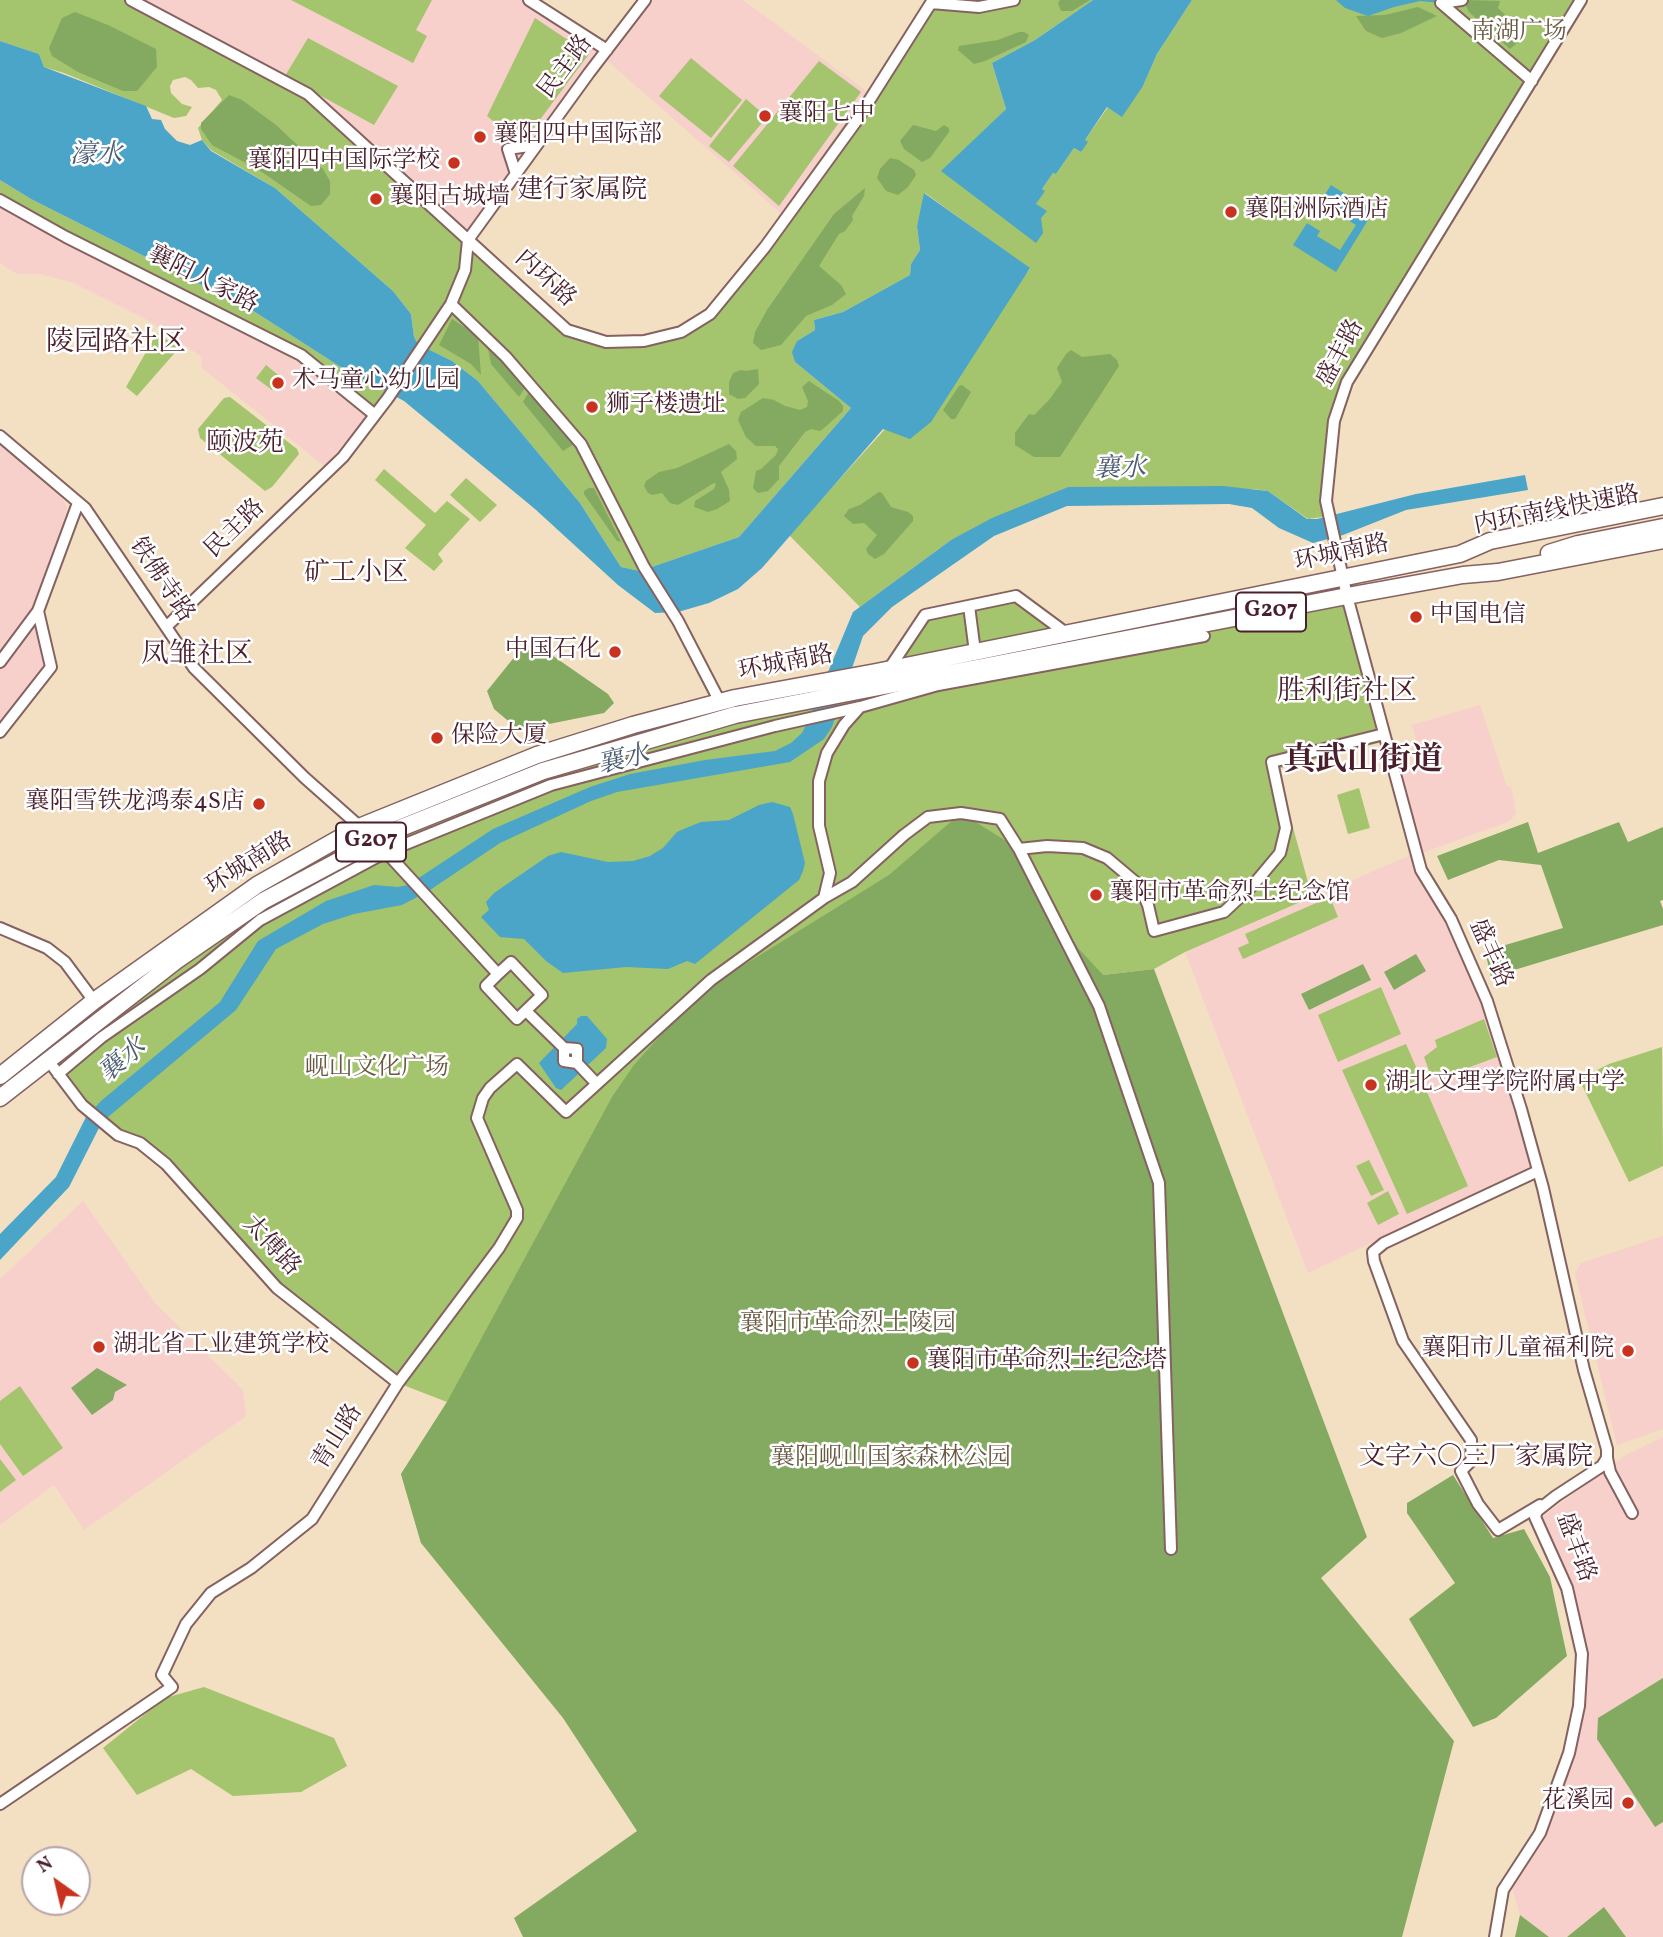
<!DOCTYPE html>
<html>
<head>
<meta charset="utf-8">
<style>
  body { margin:0 }
  #map { position:relative; width:1663px; height:1937px; overflow:hidden; background:#f3dfc2; font-family:Vollkorn,serif }
  canvas { display:block }
  .north { position:absolute; left:21px; top:1846px; width:70px; height:70px; box-sizing:border-box; background:#fff; border:2px solid #b7a5aa; border-radius:50%; rotate:326deg; font-size:19px; font-weight:700; line-height:28px; text-align:center; color:#4a1f2b }
  .north::after { content:''; display:block; margin:auto; width:24px; height:32px; background:#c8321e; clip-path:polygon(50% 0,100% 100%,50% 72%,0 100%) }
</style>
</head>
<body>
<div id="map">
<canvas width="1663" height="1937"></canvas>
<div class="north">N</div>
</div>
<script>
const context = document.querySelector('canvas').getContext('2d');
context.lineJoin = 'round';
function fillPath(path, color) {
  context.fillStyle = color;
  context.fill(path, 'evenodd');
}
function poly(rows) {
  const path = new Path2D();
  for (const r of rows) {
    path.moveTo(r[0], r[1]);
    for (let i = 2; i < r.length; i += 2) path.lineTo(r[i], r[i + 1]);
  }
  return path;
}
function stroke(path, color, width, dash) {
  context.strokeStyle = color;
  context.lineWidth = width;
  context.lineCap = dash ? 'butt' : 'round';
  context.setLineDash(dash || []);
  context.stroke(path);
}
function drawText(font, color, halo, rows, align = 'center') {
  context.font = font + ' Vollkorn,"Noto Serif SC",serif';
  context.lineWidth = 5;
  context.setLineDash([]);
  context.textBaseline = 'middle';
  context.strokeStyle = halo;
  context.fillStyle = color;
  for (const [text, x, y, turn = 0] of rows) {
    context.save();
    context.translate(x, y);
    context.rotate((+turn || 0) * Math.PI / 180);
    context.textAlign = isNaN(turn) ? turn : align;
    if (halo) context.strokeText(text, 0, 0);
    context.fillText(text, 0, 0);
    context.restore();
  }
}
fillPath(poly([
  [131,0,529,0,607,50,645,0,743,0,873,96,786,218,602,56,468,240],
  [0,203,302,360,370,415,324,466,201,367,202,357,149,321,71,282,40,274,17,274,0,263],
  [0,446,62,498,67,508,34,625,46,666,0,723],
  [1480,705,1507,787,1511,786,1516,813,1510,821,1417,855,1395,774,1423,764,1412,725],
  [1411,855,1483,1002,1530,1167,1308,1273,1185,952],
  [83,1201,155,1303,243,1390,246,1416,84,1530,54,1485,0,1525,0,1279],
  [1663,1236,1663,1429,1617,1445,1575,1274,1581,1263],
  [1663,1437,1663,1937,1626,1937,1604,1907,1567,1937,1549,1937,1520,1915,1512,1888,1543,1842,1585,1714,1570,1615,1541,1518,1626,1455]
]), '#f7d0cc');
fillPath(poly([
  [0,0,131,0,308,94,567,330,606,342,681,332,710,314,931,3,979,7,1014,0,1093,0,1035,40,992,63,1006,109,942,171,1036,204,1044,191,1042,189,1053,173,1056,174,1074,148,1081,152,1085,140,1108,107,1118,114,1143,86,1157,54,1192,0,1581,0,1347,382,1334,421,1330,516,1308,519,1268,491,1254,489,1068,487,951,540,860,607,789,535,1030,269,925,193,917,226,920,250,911,264,910,275,843,312,814,320,815,330,797,341,795,362,851,408,739,537,640,571,621,567,580,503,478,381,452,361,418,344,414,337,411,314,393,291,275,188,211,150,202,140,198,128,222,100,216,90,209,87,198,88,191,80,185,77,173,80,170,86,171,93,182,104,192,107,186,116,174,118,64,73,44,67,39,54,0,41],
  [291,0,432,0,416,30,427,36,413,63],
  [535,18,589,54,527,137,510,135,487,116],
  [308,38,398,86,374,125,285,76],
  [691,58,742,100,711,138,659,96],
  [819,61,861,92,779,206,733,166],
  [746,99,767,117,729,162,709,146],
  [0,180,31,199,255,312,339,366,389,393,378,410,300,355,0,200],
  [157,333,179,348,137,396,126,387],
  [266,365,282,378,272,390,256,378],
  [230,397,297,449,299,454,272,487,265,491,200,438,198,429,224,398],
  [384,469,435,513,447,501,470,519,438,554,443,561,434,571,405,548,426,525,375,480],
  [466,478,497,505,480,522,450,495],
  [1016,596,1066,633,1235,600,1238,614,1347,596,1386,741,1277,769,1312,897,1185,952,1154,969,1103,975,421,1543,401,1474,447,1402,398,1383,277,1288,166,1164,82,1105,32,1051,94,1001,359,827,633,725,889,669,925,615],
  [1359,788,1370,828,1348,834,1337,795],
  [1330,897,1338,917,1243,959,1238,948,1249,943,1245,934],
  [1381,987,1401,1034,1338,1062,1318,1015],
  [1484,1019,1497,1057,1451,1074,1449,1069,1431,1076,1424,1057,1437,1047,1435,1040],
  [1406,1044,1468,1186,1407,1214,1342,1070],
  [1662,1047,1663,1166,1629,1182,1579,1079,1609,1064],
  [1369,1160,1384,1190,1371,1196,1356,1166],
  [1388,1191,1399,1214,1378,1225,1367,1203],
  [20,1386,63,1448,23,1476,0,1444,0,1401],
  [0,1459,16,1480,0,1492],
  [204,1687,334,1738,347,1766,301,1792,233,1796,191,1769,137,1795,103,1748,165,1698]
]), '#a4c46d');
fillPath(poly([
  [1060,0,1090,0,1072,11,1061,11,1058,3],
  [1466,0,1500,1,1498,8,1515,24,1518,42,1510,49,1469,12,1464,2],
  [1418,7,1437,16,1401,33,1382,38,1366,31,1356,16,1385,15],
  [75,12,108,25,156,49,157,67,137,91,123,91,78,72,52,56,49,48,62,18],
  [1019,32,1024,32,1029,35,1026,42,985,61,974,64,958,50,959,46,998,40],
  [229,95,242,100,276,125,323,169,330,181,330,194,321,205,311,206,259,170,212,145,201,129,201,123],
  [913,125,936,131,944,125,949,128,949,132,930,158,922,162,904,149,900,141],
  [890,158,899,160,914,170,916,175,908,187,898,195,886,191,877,178,880,169],
  [865,188,864,196,852,216,853,220,845,231,839,234,819,266,841,285,846,294,832,305,806,316,781,345,761,350,753,343,755,332,767,310,834,214],
  [452,319,478,336,481,375,471,364,439,345],
  [486,338,528,383,519,397,491,364],
  [1071,350,1082,357,1110,354,1117,360,1119,366,1060,457,1034,457,1015,445,1015,433,1029,414,1034,415,1049,400,1062,382,1057,368,1066,354],
  [758,369,759,384,745,398,738,399,729,394,729,382,733,373,741,370,746,371],
  [809,381,839,401,843,406,843,411,824,428,820,431,811,429,805,432,779,466,779,479,768,491,758,493,753,488,756,471,761,469,776,455,778,449,775,446,756,446,746,437,738,420,741,412,763,398,774,400,785,406,800,410,807,407,808,401,802,387],
  [962,385,971,392,955,419,951,419,943,410,959,386],
  [532,387,579,441,563,451,523,402],
  [729,444,736,451,737,459,721,472,729,490,730,501,717,509,708,512,694,507,695,501,714,489,716,484,714,483,678,505,670,503,662,493,652,495,648,493,644,486,646,481,659,472,677,468],
  [589,488,594,488,621,542,617,541,584,494,584,491],
  [879,492,882,493,891,507,908,512,913,516,913,521,884,554,875,559,868,554,866,549,877,535,864,523,853,524,844,516,849,509,860,505],
  [543,649,608,694,614,703,604,713,519,730,494,709,487,691,520,650],
  [961,813,1019,849,1078,948,1103,975,1154,969,1367,1537,1321,1578,1454,1741,1402,1937,523,1937,514,1918,637,1831,563,1718,421,1543,401,1474,447,1402,612,1097,634,1065,666,1029,723,978,889,875],
  [1528,822,1538,853,1619,822,1628,842,1663,827,1663,900,1660,901,1663,909,1663,925,1491,977,1485,951,1563,928,1541,865,1499,860,1448,880,1437,856],
  [1416,954,1426,971,1394,990,1384,972],
  [1363,964,1371,980,1309,1010,1301,994],
  [97,1368,127,1385,115,1392,113,1400,92,1415,71,1388],
  [1453,1475,1493,1538,1524,1529,1550,1577,1567,1656,1496,1718,1473,1727,1409,1619,1455,1583,1407,1513,1407,1503],
  [1663,1678,1663,1822,1655,1827,1597,1739,1598,1718],
  [1604,1907,1626,1937,1567,1937],
  [1520,1915,1549,1937,1515,1937]
]), '#83aa60');
fillPath(poly([
  [1093,0,1192,0,1157,54,1143,86,1122,117,1107,107,1085,140,1088,142,1081,152,1074,148,1056,174,1053,173,1042,189,1045,191,1036,204,1047,211,1041,218,1043,233,1036,243,941,171,1006,109,992,63,1035,40],
  [1336,0,1462,0,1441,3,1420,1,1394,7,1368,16,1345,8],
  [0,41,39,54,44,67,146,106,152,119,161,120,165,129,177,141,190,145,202,140,211,151,275,188,393,291,411,314,414,337,418,344,452,361,478,381,580,503,621,567,640,571,739,537,851,408,795,362,792,352,797,341,815,330,814,320,843,312,910,275,911,264,920,250,917,226,924,193,1030,268,931,422,910,439,883,429,762,568,738,589,709,603,678,612,655,613,618,585,535,509,404,401,339,366,255,312,31,199,0,180],
  [1331,185,1373,212,1336,272,1293,245,1307,223,1320,231,1317,236,1340,250,1356,225,1333,211,1330,217,1316,208],
  [1525,475,1528,490,1406,510,1343,535,1313,543,1279,528,1252,508,1229,504,1067,506,994,536,892,607,863,636,832,727,824,739,790,762,617,792,591,801,500,843,427,892,402,905,354,914,323,924,276,949,236,1010,108,1117,99,1128,69,1187,0,1260,0,1234,56,1177,86,1117,101,1101,220,1002,258,941,326,901,374,885,398,887,408,885,493,829,590,787,630,774,705,760,775,751,791,743,802,733,806,725,853,612,951,540,992,518,1068,487,1223,486,1268,491,1307,519,1317,519,1416,494],
  [772,802,790,807,793,814,805,863,803,871,799,880,695,964,687,961,668,969,626,967,563,973,546,961,524,939,500,937,481,917,489,910,486,902,494,893,548,856,561,852,608,862,633,861,650,856,663,848,677,832,686,828,701,822,729,820,759,805],
  [581,1016,587,1016,607,1039,606,1048,561,1090,556,1088,539,1063,577,1024,577,1019]
]), '#4aa5c8');
const minor = poly([
  [131,0,308,94,567,330,606,342,644,341,681,332,710,314,765,247,855,123,931,3,979,7,1014,0],
  [529,0,607,50],
  [1462,0,1441,3,1532,81],
  [516,174,508,149,536,145],
  [0,200,66,237,301,355,375,415],
  [451,304,506,357,581,444,644,567,678,621,720,702],
  [0,436,85,508,194,668,305,778,375,840,498,974,486,986,517,1019,542,995,511,962,498,974],
  [969,606,975,652],
  [166,627,343,457,388,398,451,304,465,270,468,240,589,73,645,0],
  [0,662,38,611],
  [889,669,925,615,1016,596,1066,633],
  [860,707,938,685,1204,636],
  [0,732,51,667,38,611,78,503],
  [1019,849,1099,1006,1159,1183,1171,1549],
  [824,898,830,873,819,826,819,781,827,753,844,725,860,707],
  [0,928,47,948,65,962,94,1001],
  [526,1011,564,1048,577,1049,577,1063],
  [564,1048,564,1061,577,1063,596,1083],
  [54,1068,82,1105,118,1135,140,1143,166,1164,277,1288,398,1383],
  [58,1074,102,1037,200,969,260,920,386,852,551,785,775,726,860,707],
  [1538,1171,1384,1243,1373,1252,1374,1261,1403,1341,1471,1440,1472,1460,1461,1471,1478,1504,1498,1530,1540,1505],
  [1607,1458,1610,1472,1632,1513],
  [0,1804,172,1687,162,1675,186,1624,211,1593,251,1568,312,1519,398,1383,499,1248,517,1218,517,1210,477,1118,483,1098,490,1088,517,1064,566,1112,711,980,824,898,852,882,904,835,928,817,961,813,1000,819,1019,849,1047,846,1083,848,1107,858,1139,885,1148,905,1154,931,1224,912,1254,884,1280,853,1286,828,1272,762,1384,734],
  [1495,1937,1503,1890,1540,1833,1569,1753,1579,1706,1582,1654,1567,1588,1535,1517,1537,1511,1556,1496,1602,1466,1607,1458,1607,1449,1584,1370,1543,1188,1521,1109,1487,1001,1451,919,1421,870,1347,596,1326,501,1334,421,1347,382,1581,0]
]);
const highway = poly([
  [1549,553,1578,544,1663,527],
  [0,1076,94,1001,257,885,359,827,537,755,633,725,735,698,876,672,1460,554,1490,541,1663,506],
  [0,1098,176,961,263,901,398,829,543,771,735,715,1347,596,1463,575,1498,572,1663,540]
]);
stroke(minor, '#856260', 14);
stroke(highway, '#856260', 19);
stroke(minor, '#fff', 10);
stroke(highway, '#fff', 16);
for (const [x, y, r, color] of [
  [765,116,7,"#c8321e"],
  [480,137,7,"#c8321e"],
  [454,163,7,"#c8321e"],
  [376,199,7,"#c8321e"],
  [1231,212,7,"#c8321e"],
  [278,383,7,"#c8321e"],
  [592,407,7,"#c8321e"],
  [1416,617,7,"#c8321e"],
  [615,652,7,"#c8321e"],
  [437,738,7,"#c8321e"],
  [259,804,7,"#c8321e"],
  [1096,895,7,"#c8321e"],
  [1371,1085,7,"#c8321e"],
  [99,1347,7,"#c8321e"],
  [1628,1351,7,"#c8321e"],
  [913,1363,7,"#c8321e"],
  [1628,1803,7,"#c8321e"]
]) {
  const dot = new Path2D();
  dot.arc(x, y, r, 0, 2 * Math.PI);
  context.fillStyle = color;
  context.fill(dot);
  stroke(dot, '#fff', 2.5);
}
for (const [x, y, w] of [
  [1271,612,70],
  [371,842,70]
]) {
  const box = new Path2D();
  box.roundRect(x - w / 2, y - 19.5, w, 39, 5);
  context.fillStyle = '#fff';
  context.fill(box);
  stroke(box, '#4a1f2b', 2);
}
drawText('bold 23px', '#4a1f2b', null, [
  ["G207",1271,612],
  ["G207",371,842]
]);
drawText('24px', '#6a5942', '#fff', [
  ["南湖广场",1519,34],
  ["岘山文化广场",377,1070],
  ["襄阳市革命烈士陵园",848,1326],
  ["襄阳岘山国家森林公园",891,1460]
]);
drawText('24px', '#4a1f2b', '#fff', [
  ["民主路",567,68,-53],
  ["内环路",544,280,42],
  ["襄阳人家路",202,281,27],
  ["盛丰路",1342,354,-62],
  ["内环南线快速路",1557,512,-11],
  ["民主路",236,530,-44],
  ["环城南路",1342,555,-12],
  ["铁佛寺路",160,581,56],
  ["环城南路",786,665,-11],
  ["环城南路",250,865,-32],
  ["盛丰路",1489,954,66],
  ["太傅路",270,1247,47],
  ["青山路",339,1438,-58],
  ["盛丰路",1574,1548,70]
]);
drawText('24px', '#4a1f2b', '#fff', [
  ["襄阳七中",779,116],
  ["襄阳四中国际部",494,137],
  ["襄阳四中国际学校",440,163,"right"],
  ["襄阳古城墙",390,199],
  ["襄阳洲际酒店",1245,212],
  ["木马童心幼儿园",292,383],
  ["狮子楼遗址",606,407],
  ["中国电信",1430,617],
  ["中国石化",601,652,"right"],
  ["保险大厦",451,738],
  ["襄阳雪铁龙鸿泰4S店",245,804,"right"],
  ["襄阳市革命烈士纪念馆",1110,895],
  ["湖北文理学院附属中学",1385,1085],
  ["湖北省工业建筑学校",113,1347],
  ["襄阳市儿童福利院",1614,1351,"right"],
  ["襄阳市革命烈士纪念塔",927,1363],
  ["花溪园",1614,1803,"right"]
], 'left');
drawText('italic 26px', '#4a5b72', '#fff', [
  ["濠水",96,157],
  ["襄水",1120,471,-1],
  ["襄水",624,762,-13],
  ["襄水",124,1062,-40]
]);
drawText('26px', '#4a1f2b', '#fff', [
  ["建行家属院",582,192],
  ["颐波苑",245,445],
  ["矿工小区",356,575],
  ["文字六〇三厂家属院",1476,1459]
]);
drawText('28px', '#4a1f2b', '#fff', [
  ["陵园路社区",116,345],
  ["凤雏社区",197,657],
  ["胜利街社区",1347,694]
]);
drawText('bold 32px', '#4a1f2b', '#fff', [
  ["真武山街道",1363,763]
]);
</script>
</body>
</html>
